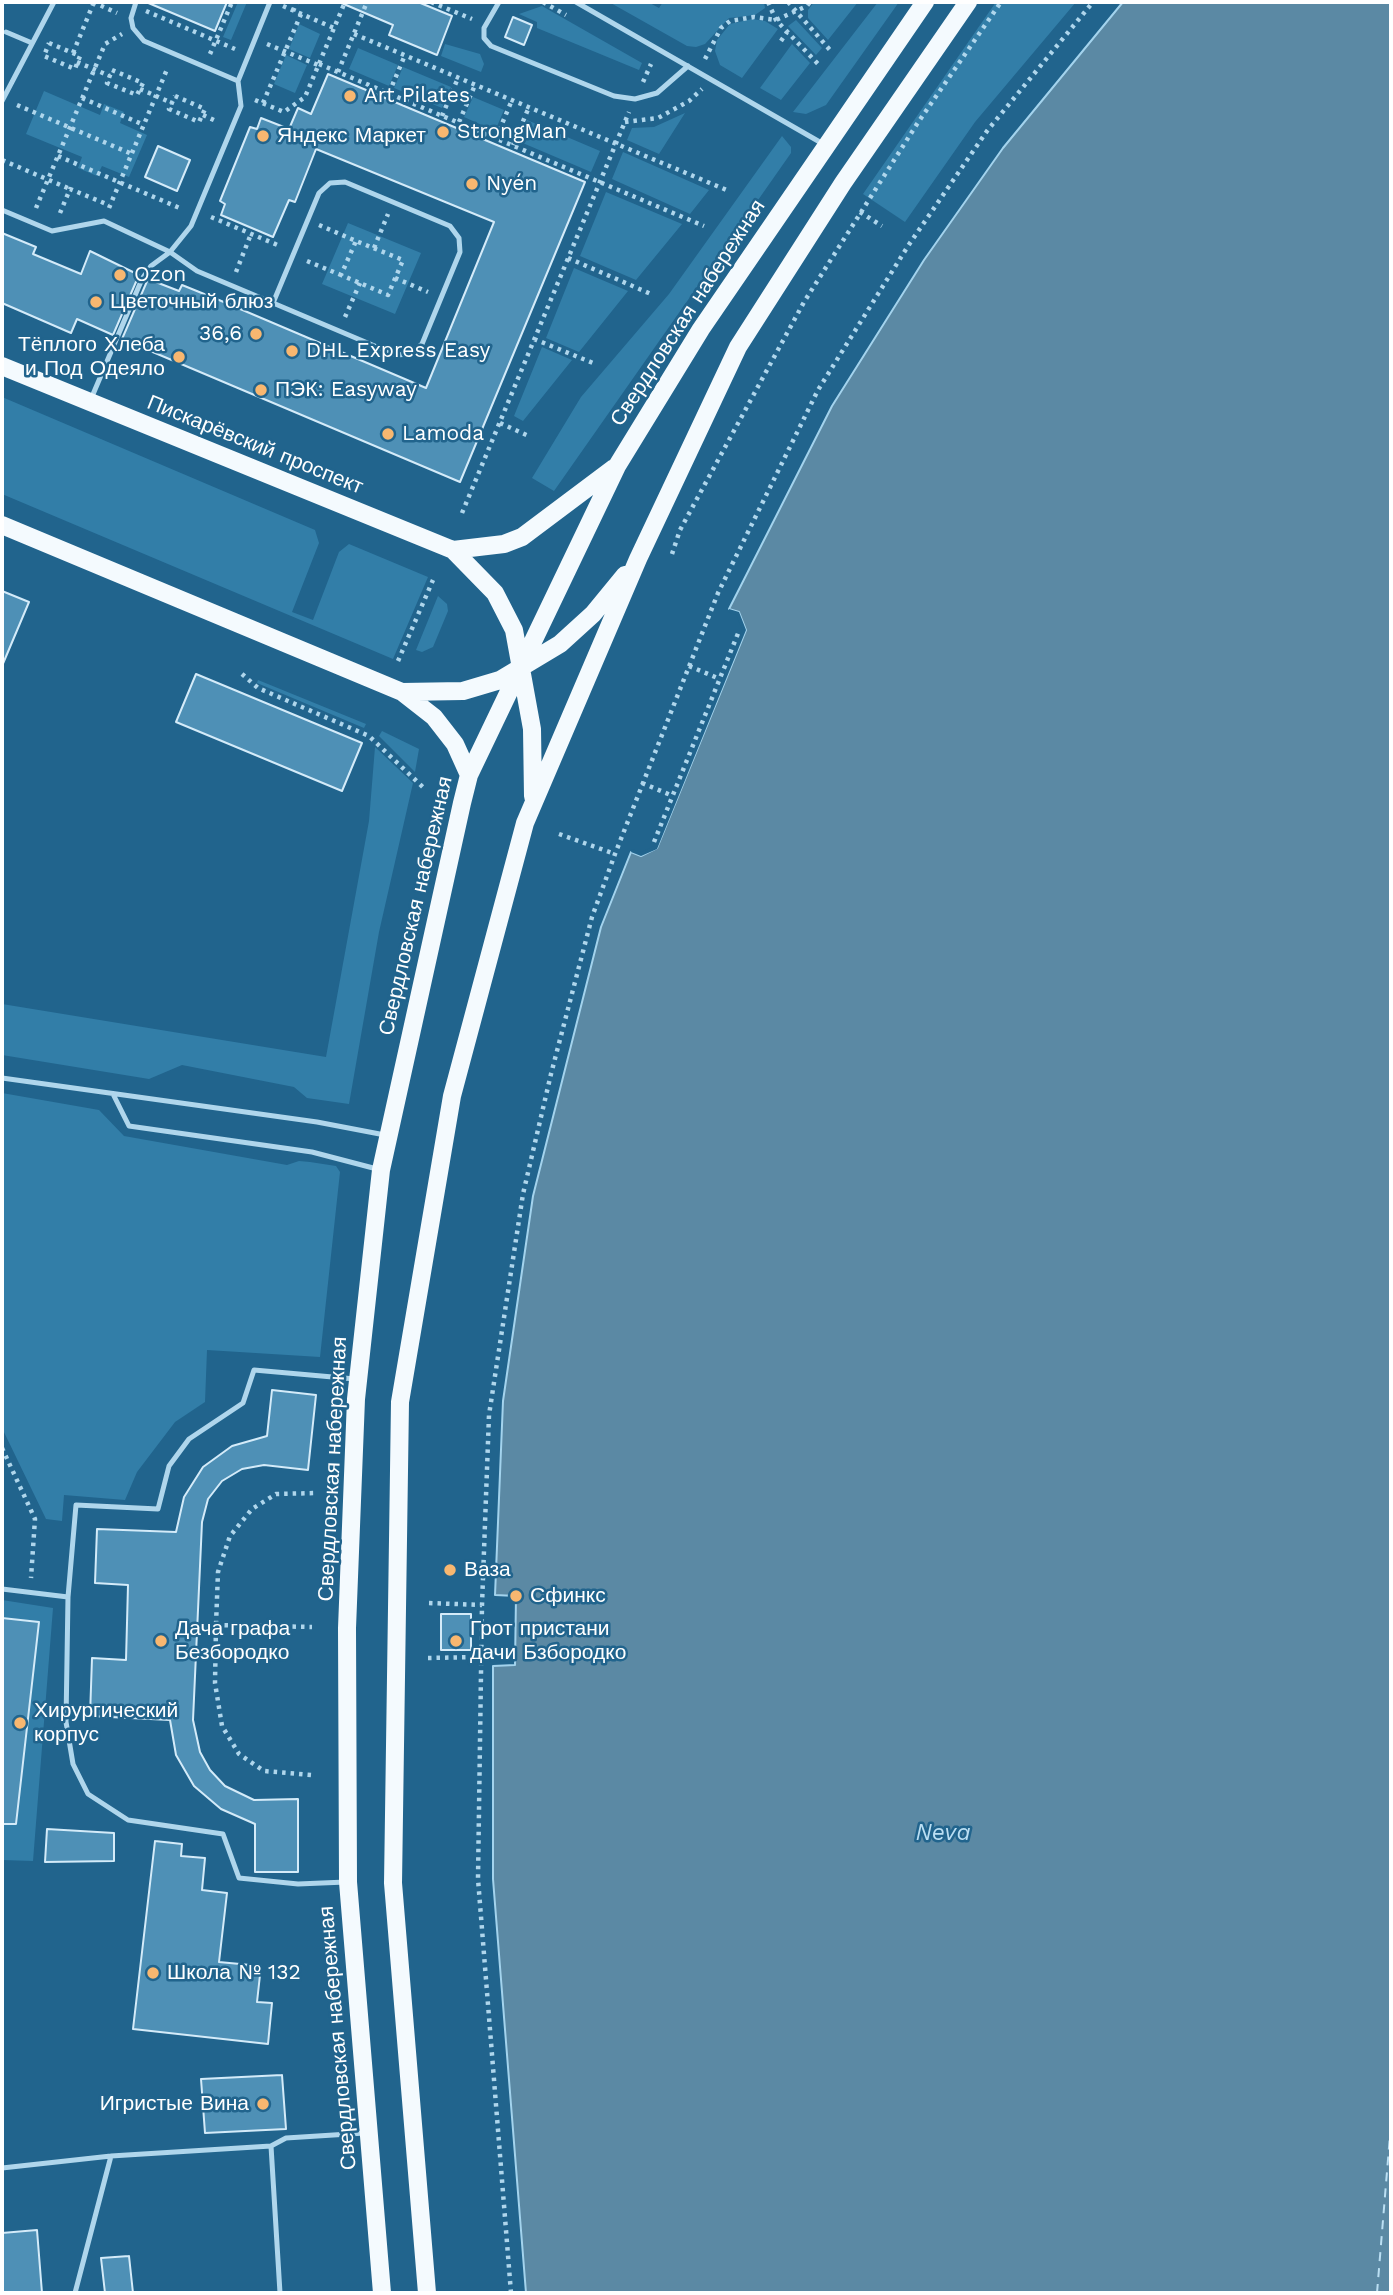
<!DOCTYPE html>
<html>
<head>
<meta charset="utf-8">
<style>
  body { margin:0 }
  #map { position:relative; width:1393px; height:2295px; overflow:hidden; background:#21648d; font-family:"Work Sans",sans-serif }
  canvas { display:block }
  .frame { position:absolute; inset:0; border:4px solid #fff; pointer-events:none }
</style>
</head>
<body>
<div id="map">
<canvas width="1393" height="2295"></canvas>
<div class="frame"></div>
</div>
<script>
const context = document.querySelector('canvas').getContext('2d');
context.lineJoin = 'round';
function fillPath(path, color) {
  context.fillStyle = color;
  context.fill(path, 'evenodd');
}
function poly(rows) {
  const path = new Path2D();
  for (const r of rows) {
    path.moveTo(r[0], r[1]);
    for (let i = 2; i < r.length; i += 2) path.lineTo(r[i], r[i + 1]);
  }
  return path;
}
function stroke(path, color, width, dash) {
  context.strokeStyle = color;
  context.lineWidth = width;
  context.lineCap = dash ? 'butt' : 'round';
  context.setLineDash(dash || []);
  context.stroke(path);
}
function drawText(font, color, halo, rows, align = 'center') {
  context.font = font + ' "Work Sans",sans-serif';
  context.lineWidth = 5;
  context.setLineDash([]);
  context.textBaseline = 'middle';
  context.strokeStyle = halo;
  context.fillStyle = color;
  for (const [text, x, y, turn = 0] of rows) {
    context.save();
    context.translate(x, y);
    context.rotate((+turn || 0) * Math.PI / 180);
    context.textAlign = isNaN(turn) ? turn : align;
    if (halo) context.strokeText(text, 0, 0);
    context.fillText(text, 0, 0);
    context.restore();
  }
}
fillPath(poly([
  [238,2,247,2,231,40,223,37],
  [609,2,648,2,659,8,663,2,764,2,765,8,755,15,729,18,705,44,696,47,687,46],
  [814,2,858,2,828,40,808,18,808,10],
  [878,2,899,2,826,105,806,114,793,112],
  [996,2,1076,2,975,122,905,222,863,194],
  [542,6,642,63,639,70,537,28,537,22,519,14],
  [752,19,765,21,778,29,742,78,720,65,715,51,717,40,730,24],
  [796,20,822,48,816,55,788,26],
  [299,24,320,34,310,58,289,49],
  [445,44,480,54,484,64,481,72,441,56],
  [792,44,810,63,781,100,760,88],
  [358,48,398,65,389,86,349,69],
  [286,55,307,65,295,93,274,84],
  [403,67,451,87,442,108,394,88],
  [44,91,100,115,104,104,124,112,120,123,147,135,129,177,102,166,97,176,78,168,82,157,26,134],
  [473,97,504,110,495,131,464,117],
  [685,113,659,154,627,140,632,128,654,127],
  [527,120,600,151,591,172,518,141],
  [782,136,791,147,791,153,554,491,532,478,581,397,669,294],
  [623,152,709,190,690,214,612,179],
  [606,192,682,224,636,280,580,256],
  [348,223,421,253,395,314,322,284],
  [574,268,628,291,579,352,546,338],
  [542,347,572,360,523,421,514,416],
  [2,397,315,530,319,543,292,612,313,620,339,552,349,544,428,577,393,659,2,494],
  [438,596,447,604,448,611,433,647,422,652,416,650],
  [258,680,366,724,364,728,257,683],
  [382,731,419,749,415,772,379,736],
  [375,747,413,783,379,932,349,1104,307,1098,294,1087,182,1065,149,1079,2,1055,2,1004,326,1057,369,821],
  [2,1093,99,1110,124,1136,287,1165,299,1161,310,1162,336,1166,340,1172,320,1357,207,1350,205,1402,175,1422,137,1472,125,1500,64,1495,62,1521,46,1519,2,1428],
  [2,1600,53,1608,33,1861,2,1860]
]), '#327ea8');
const water = poly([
  [1123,2,1391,2,1391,2293,526,2293,493,1879,493,1666,515,1665,516,1596,495,1595,503,1401,533,1196,601,927,631,852,641,856,657,848,746,630,739,612,729,609,832,406,924,260,1003,148,1123,2]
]);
fillPath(water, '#5b89a4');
stroke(water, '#a3d3ed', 2);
fillPath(poly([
  [729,609,739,612,746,630,657,849,641,856,631,852,632,849,641,852,654,846,742,630,736,615,728,612]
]), '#21648d');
stroke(poly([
  [1377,2293,1391,2123]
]), '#bbdff3', 2, [9, 7]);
const building = poly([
  [146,2,227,2,215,31,146,2],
  [339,2,418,2,452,16,437,55,389,35,393,25,339,2],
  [513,17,532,25,524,45,505,37,513,17],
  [328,74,585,182,460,482,122,339,148,279,179,291,182,285,219,300,426,388,494,222,316,149,295,202,289,200,273,237,221,215,225,204,220,201,250,127,257,129,261,118,289,129,298,108,311,114,328,74],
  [158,146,190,160,177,191,145,177,158,146],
  [2,233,36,247,33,254,81,274,90,251,139,275,113,335,77,319,71,333,2,303,2,233],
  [2,591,29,602,2,666,2,591],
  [196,674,362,743,342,791,176,722,196,674],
  [272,1390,316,1395,308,1470,264,1465,242,1469,222,1481,208,1499,202,1522,193,1720,200,1752,210,1770,225,1786,254,1800,298,1799,298,1872,255,1872,255,1824,221,1809,194,1786,176,1755,170,1720,90,1716,92,1658,126,1660,127,1623,128,1585,95,1583,97,1529,176,1532,184,1497,203,1467,232,1446,267,1436,272,1390],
  [441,1614,471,1614,471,1650,441,1650,441,1614],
  [2,1618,39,1622,16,1824,2,1824,2,1618],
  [47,1829,114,1833,114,1861,45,1862,47,1829],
  [155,1841,182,1844,181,1856,205,1858,202,1890,227,1893,219,1962,261,1966,257,2002,272,2003,268,2044,133,2029,155,1841],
  [282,2075,286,2129,205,2133,201,2079,282,2075],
  [37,2230,42,2293,2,2293,2,2233,37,2230],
  [129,2256,133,2293,105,2293,101,2258,129,2256]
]);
fillPath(building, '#4e90b6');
stroke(building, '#d4ebf9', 2);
stroke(poly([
  [93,2,117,13],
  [431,2,472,19],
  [543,2,566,15],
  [768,2,776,20,819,65],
  [788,2,830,50],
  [283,6,334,28],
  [146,11,235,49],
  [293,11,297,2],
  [354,34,729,191],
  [781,41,787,32],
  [49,43,80,56,75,69,44,56,49,43],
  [267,44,318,65],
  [73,53,94,2],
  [210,54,232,2],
  [705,59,721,28,730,21,754,17,776,20,807,6,810,2],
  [77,62,110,76],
  [319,64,704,226],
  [112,70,143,83,137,95,107,83,112,70],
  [338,72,367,2],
  [643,82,651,64],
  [140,89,172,103],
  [389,93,405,55],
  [175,96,205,109,199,122,169,109,175,96],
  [82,98,144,125],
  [255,100,284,112,305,97,345,2],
  [263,103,301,14],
  [17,105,132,154],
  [203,115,218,122],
  [442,116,458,78],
  [459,122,475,85],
  [625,122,658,118,689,101,702,89],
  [496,138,512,100],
  [513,145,529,107],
  [58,156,182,209],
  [2,160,70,189],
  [36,208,105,44,122,34],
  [109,208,168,67],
  [860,212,882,226],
  [60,213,70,189,109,205],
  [211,217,280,246],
  [319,225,356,241,403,260,388,295,341,275,356,241],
  [374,248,388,214],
  [568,258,651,294],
  [307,261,341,275],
  [236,272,251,234],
  [395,278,428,292],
  [345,317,360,283],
  [534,339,593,363],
  [500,423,531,437],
  [462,513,629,112],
  [672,554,680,530,804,302,917,124,1001,2],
  [398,661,433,580],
  [689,666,720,679],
  [242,674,258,688,369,736,426,790],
  [642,783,673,796],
  [559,834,615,854],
  [654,842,739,631],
  [2,1448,35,1519,31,1578],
  [429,1603,482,1605],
  [216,1625,312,1627],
  [428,1658,482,1657],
  [311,1775,264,1771,239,1754,222,1726,215,1683,216,1625,218,1572,230,1536,252,1509,276,1494,318,1493],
  [511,2293,478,1879,482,1605,489,1415,523,1194,551,1074,592,917,615,854,718,593,818,390,908,246,987,131,1093,2]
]), '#afd6ec', 4.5, [3.5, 5]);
stroke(poly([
  [136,2,131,18,133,28,144,41,238,81],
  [499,2,484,28,484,38,491,46,614,96,635,99,657,93,688,66],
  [576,2,825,145],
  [6,32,32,43],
  [2,101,54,2],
  [2,210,52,231,104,221,170,252,197,271,273,303,396,355,410,354,422,344,460,252,459,238,450,226,345,182,330,183,319,193,273,303],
  [91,399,142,279,151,266,170,252,191,226,241,106,238,81,270,2],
  [2,1078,317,1122,385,1135],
  [113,1094,129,1126,312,1152,377,1169],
  [2,1589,68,1597],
  [346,1882,298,1884,239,1878,223,1834,128,1820,88,1794,73,1764,66,1722,68,1597,76,1505,158,1509,169,1466,189,1439,243,1403,254,1370,355,1379],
  [271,2146,280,2293],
  [2,2168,111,2156,271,2146,286,2138,365,2133],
  [75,2293,111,2156]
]), '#afd6ec', 5);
stroke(poly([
  [2,366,453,550,504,544,522,537,614,468],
  [2,525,402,692,434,717,455,744,469,775],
  [453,550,495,593,514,630,532,729,533,796],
  [402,692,463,691,500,680,560,644,593,614,625,575],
  [382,2293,348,1882,347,1628,356,1399,381,1170,462,803,469,775,617,466,701,329,925,2],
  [427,2293,393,1883,400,1402,452,1096,525,823,638,559,738,347,843,183,968,2]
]), '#f4fafe', 18);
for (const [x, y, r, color] of [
  [350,96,7,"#f8b770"],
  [443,132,7,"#f8b770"],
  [263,136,7,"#f8b770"],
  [472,184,7,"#f8b770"],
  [120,275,7,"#f8b770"],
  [96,302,7,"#f8b770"],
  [256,334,7,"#f8b770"],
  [292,351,7,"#f8b770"],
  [179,357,7,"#f8b770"],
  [261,390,7,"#f8b770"],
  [388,434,7,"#f8b770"],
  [450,1570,7,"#f8b770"],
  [516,1596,7,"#f8b770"],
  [161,1641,7,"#f8b770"],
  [456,1641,7,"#f8b770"],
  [20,1723,7,"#f8b770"],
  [153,1973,7,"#f8b770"],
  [263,2104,7,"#f8b770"]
]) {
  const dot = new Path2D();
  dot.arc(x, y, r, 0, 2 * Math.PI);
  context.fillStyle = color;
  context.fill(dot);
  stroke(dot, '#21648d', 2.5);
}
drawText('21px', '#fff', '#21648d', [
  ["Art Pilates",364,96],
  ["StrongMan",457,132],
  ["Яндекс Маркет",277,136],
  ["Nyén",486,184],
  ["Ozon",134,275],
  ["Цветочный блюз",110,302],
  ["36,6",242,334,"right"],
  ["Тёплого Хлеба",165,345,"right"],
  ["и Под Одеяло",165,369,"right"],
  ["DHL Express Easy",306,351],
  ["ПЭК: Easyway",275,390],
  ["Lamoda",402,434],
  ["Ваза",464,1570],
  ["Сфинкс",530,1596],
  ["Дача графа",175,1629],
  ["Безбородко",175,1653],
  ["Грот пристани",470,1629],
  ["дачи Бзбородко",470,1653],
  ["Хирургический",34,1711],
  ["корпус",34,1735],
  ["Школа № 132",167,1973],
  ["Игристые Вина",249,2104,"right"]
], 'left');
drawText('21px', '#fff', '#21648d', [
  ["Свердловская набережная",688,313,-57],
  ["Пискарёвский проспект",255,445,22],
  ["Свердловская набережная",416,906,-77],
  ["Свердловская набережная",333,1469,-87],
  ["Свердловская набережная",338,2038,-95]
]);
drawText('italic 23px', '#bbdff3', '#21648d', [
  ["Neva",943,1833]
]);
</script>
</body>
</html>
